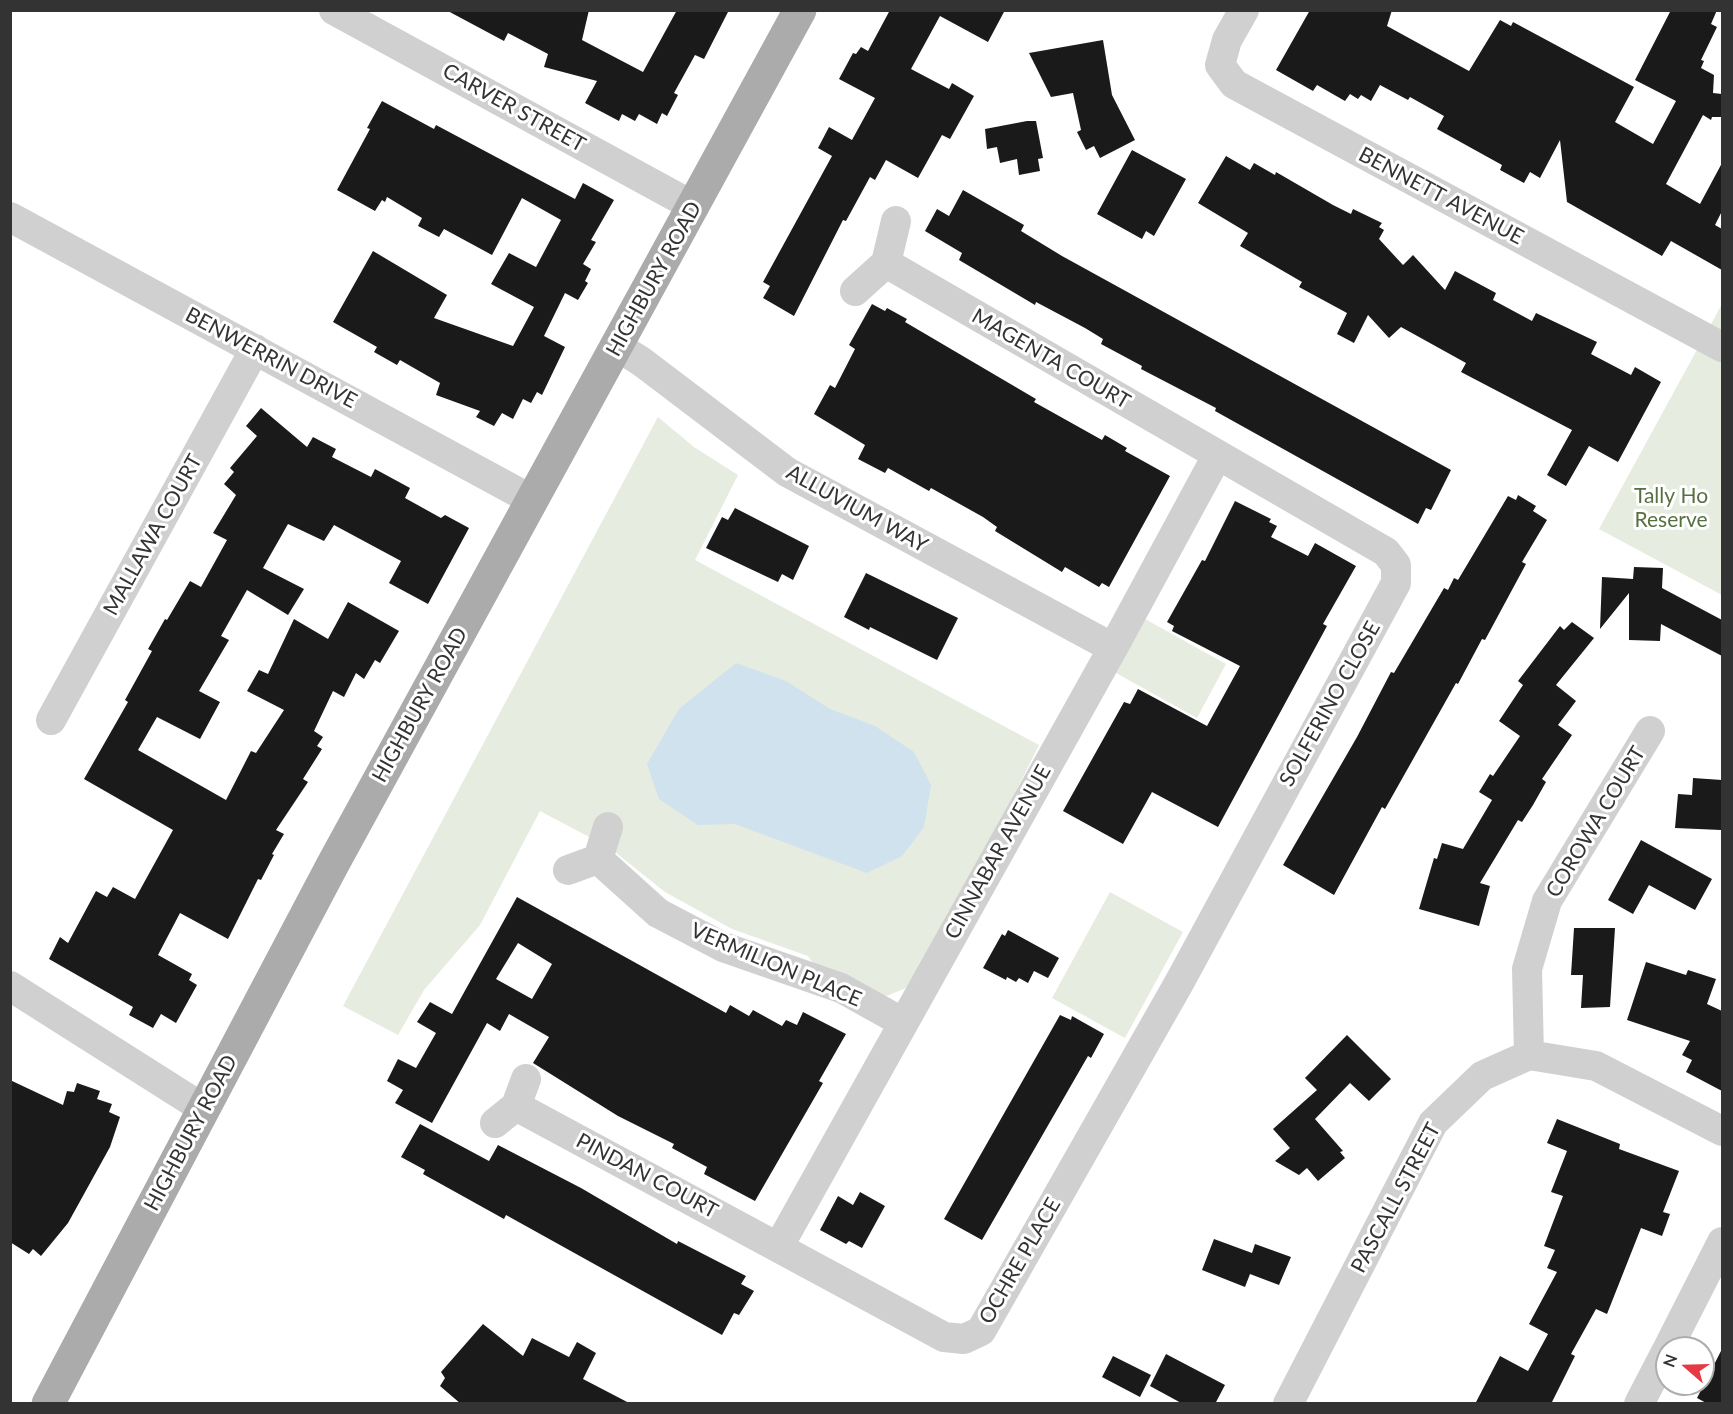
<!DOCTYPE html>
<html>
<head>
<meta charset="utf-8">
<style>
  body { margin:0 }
  #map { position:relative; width:1733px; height:1414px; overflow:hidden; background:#fff; font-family:Lato,sans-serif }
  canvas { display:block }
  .frame { position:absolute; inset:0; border:12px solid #333; pointer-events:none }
  .north { position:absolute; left:1655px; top:1336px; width:60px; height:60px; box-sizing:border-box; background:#fff; border:2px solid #adadad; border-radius:50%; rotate:290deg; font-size:16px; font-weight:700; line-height:24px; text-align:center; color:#333 }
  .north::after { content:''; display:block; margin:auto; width:21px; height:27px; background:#e63946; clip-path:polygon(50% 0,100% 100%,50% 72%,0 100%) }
</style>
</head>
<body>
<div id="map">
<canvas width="1733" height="1414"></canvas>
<div class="frame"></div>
<div class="north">N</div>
</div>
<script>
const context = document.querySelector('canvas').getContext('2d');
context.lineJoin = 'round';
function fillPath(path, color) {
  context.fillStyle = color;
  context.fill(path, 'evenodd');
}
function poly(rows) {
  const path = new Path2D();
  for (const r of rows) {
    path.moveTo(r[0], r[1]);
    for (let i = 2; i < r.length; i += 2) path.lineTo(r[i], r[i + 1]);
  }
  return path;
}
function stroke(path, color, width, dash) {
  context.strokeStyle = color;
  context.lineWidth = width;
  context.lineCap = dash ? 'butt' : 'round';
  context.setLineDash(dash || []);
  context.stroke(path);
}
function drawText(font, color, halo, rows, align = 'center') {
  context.font = font + ' Lato,sans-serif';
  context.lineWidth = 6;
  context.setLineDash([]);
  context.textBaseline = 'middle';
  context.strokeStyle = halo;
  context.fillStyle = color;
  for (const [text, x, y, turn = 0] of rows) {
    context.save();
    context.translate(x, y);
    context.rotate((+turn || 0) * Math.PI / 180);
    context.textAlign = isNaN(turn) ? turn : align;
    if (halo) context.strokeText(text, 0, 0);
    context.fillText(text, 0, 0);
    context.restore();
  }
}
fillPath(poly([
  [1722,304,1722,595,1599,529],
  [658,417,694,447,738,475,695,560,1039,745,979,865,906,988,884,997,817,969,808,956,732,929,665,892,610,848,540,811,480,925,424,990,398,1035,343,1006],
  [1145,619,1226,664,1197,718,1116,673],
  [1110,892,1183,932,1125,1038,1052,998]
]), '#e6ecdf');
fillPath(poly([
  [736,663,786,681,830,709,875,726,914,752,931,785,924,827,902,856,867,873,735,824,698,825,659,799,647,764,679,709]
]), '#cfe2ee');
fillPath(poly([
  [446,10,589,10,582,40,643,72,677,10,729,10,704,59,695,55,674,93,678,95,667,116,662,113,657,124,639,114,635,121,622,114,619,121,585,103,597,81,544,67,548,54,508,33,504,41],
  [890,10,1005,10,988,42,940,16,911,69,949,89,952,83,974,96,950,139,942,135,918,178,886,160,875,180,870,177,846,221,843,220,794,316,763,298,770,286,763,282,832,156,818,148,829,127,852,140,875,98,839,79,853,53,856,54,861,47,868,51],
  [1310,10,1392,10,1387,26,1469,71,1500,20,1511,26,1513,22,1634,87,1615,122,1653,144,1676,101,1635,80,1671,10,1717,10,1711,24,1717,27,1701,60,1704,61,1701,68,1714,75,1713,93,1722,94,1722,117,1712,117,1711,120,1703,115,1666,184,1700,204,1722,163,1722,211,1715,225,1722,229,1722,270,1671,241,1662,256,1567,202,1560,140,1540,178,1530,172,1524,183,1500,170,1502,165,1437,129,1444,116,1410,97,1408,100,1380,85,1371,101,1361,95,1358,99,1350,94,1345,101,1317,85,1313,91,1276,70],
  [1103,40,1112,95,1135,140,1100,158,1094,146,1086,150,1077,132,1081,130,1073,93,1051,97,1029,53],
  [382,101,434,129,436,125,575,199,583,183,614,200,591,240,596,242,583,264,591,269,585,281,588,283,578,300,565,293,544,336,565,347,542,395,537,392,531,403,523,399,513,419,502,413,494,426,476,417,480,411,436,395,440,383,400,360,397,365,374,352,377,347,333,322,373,251,447,295,434,318,513,346,534,307,491,284,509,253,536,267,561,220,522,198,492,255,444,229,439,237,418,226,422,218,387,197,385,202,382,200,375,211,337,190,370,129,367,128],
  [1027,121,1036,121,1043,158,1038,159,1040,171,1019,175,1017,159,1000,163,997,147,987,149,985,129],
  [1132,150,1186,179,1154,236,1146,231,1142,239,1097,214],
  [1226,156,1250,170,1254,163,1275,175,1276,172,1333,205,1351,214,1353,209,1382,223,1379,227,1384,230,1379,239,1403,265,1413,255,1445,290,1455,271,1496,293,1493,300,1532,321,1536,313,1597,342,1591,354,1631,375,1635,367,1661,382,1618,462,1589,446,1566,486,1547,475,1572,430,1461,372,1466,363,1401,327,1389,338,1368,315,1354,343,1337,334,1347,313,1299,287,1302,282,1240,246,1248,233,1198,203],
  [963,190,1024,225,1021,231,1062,256,1451,470,1431,510,1426,508,1418,524,1215,411,1216,408,1141,369,1142,366,1101,344,1103,339,1085,328,1036,302,1035,305,959,260,962,253,925,231,937,209,949,216],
  [872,304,885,311,887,308,907,319,905,322,1036,399,1034,402,1102,440,1105,435,1127,448,1125,451,1170,476,1109,587,1102,583,1099,587,1065,567,1062,572,995,531,997,527,983,517,931,488,929,491,888,468,885,473,858,459,865,445,814,414,830,385,835,388,855,349,849,345],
  [261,408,307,447,313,437,336,449,332,457,371,477,375,469,410,488,405,498,441,518,445,515,469,528,428,604,389,583,401,561,334,525,324,541,288,524,263,568,304,589,288,615,247,590,221,636,229,640,199,691,220,702,200,739,157,717,138,750,226,800,251,751,256,753,284,710,247,691,259,670,268,674,294,619,328,639,348,602,399,631,380,663,375,660,364,679,356,673,344,697,333,691,314,731,323,737,317,746,322,749,303,779,308,782,276,830,284,834,272,854,274,855,261,880,258,879,228,939,180,913,158,955,192,974,189,980,197,985,176,1023,161,1014,153,1028,129,1015,133,1007,49,959,60,937,68,943,96,891,107,897,113,887,135,899,173,830,84,779,128,702,125,700,152,651,148,649,165,619,167,620,190,581,201,587,227,540,213,533,236,495,224,484,234,472,230,468,257,436,246,426],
  [1518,495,1536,506,1533,511,1547,520,1522,562,1526,564,1485,640,1482,639,1458,684,1456,683,1385,809,1382,807,1334,895,1283,865,1357,737,1391,672,1394,673,1444,588,1448,590,1454,578,1458,580,1508,496,1516,500],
  [1235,501,1271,519,1269,522,1277,526,1271,537,1308,556,1315,543,1356,566,1323,624,1327,626,1218,827,1152,792,1123,844,1063,811,1124,702,1130,704,1138,689,1207,726,1240,666,1172,631,1174,626,1167,622,1202,560,1205,561],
  [735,508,809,546,793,580,782,574,778,582,706,548,722,517,728,520],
  [1634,567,1663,568,1662,588,1722,620,1722,656,1661,624,1660,641,1629,640,1629,593,1600,629,1602,577,1633,579],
  [866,573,958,618,937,660,870,627,869,630,844,617],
  [1572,622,1594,638,1556,685,1576,701,1558,725,1572,735,1542,779,1546,782,1533,805,1522,822,1518,820,1480,883,1490,886,1479,926,1419,909,1434,858,1437,859,1442,843,1463,849,1492,800,1479,792,1490,774,1493,776,1520,736,1499,721,1523,685,1518,681,1560,626,1564,630],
  [1693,778,1722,780,1721,830,1675,828,1678,794,1692,795],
  [1641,840,1712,879,1695,910,1649,885,1633,914,1608,900],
  [517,897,726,1013,730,1005,749,1016,753,1010,782,1026,786,1020,797,1025,803,1012,846,1034,819,1081,823,1083,755,1201,704,1174,707,1167,672,1148,674,1144,618,1116,533,1063,549,1037,509,1014,500,1031,487,1023,432,1123,395,1103,403,1090,387,1081,398,1059,416,1068,436,1033,417,1022,430,1002,452,1014],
  [518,943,552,964,532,999,496,979],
  [1574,928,1615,928,1610,1007,1581,1008,1583,975,1571,975],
  [1008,930,1059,958,1048,978,1034,971,1028,983,1019,978,1016,982,1007,977,1006,980,983,968,1002,934,1005,936],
  [1646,962,1686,975,1688,970,1716,979,1707,1004,1722,1011,1722,1091,1686,1072,1692,1060,1682,1055,1690,1041,1627,1020],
  [1060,1015,1071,1020,1072,1016,1104,1034,1091,1058,1088,1056,982,1240,944,1219],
  [1347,1035,1391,1079,1369,1101,1350,1083,1315,1119,1343,1151,1340,1152,1345,1158,1318,1181,1307,1168,1299,1175,1275,1161,1290,1148,1273,1129,1317,1090,1305,1078],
  [10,1080,63,1105,67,1091,74,1092,77,1083,100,1091,97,1099,112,1104,109,1112,120,1117,110,1147,68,1223,41,1256,33,1249,29,1254,10,1242],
  [1557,1119,1620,1144,1619,1149,1679,1171,1663,1212,1670,1214,1662,1236,1641,1228,1607,1314,1596,1309,1571,1354,1575,1356,1551,1404,1475,1404,1500,1356,1528,1371,1548,1334,1529,1324,1557,1272,1547,1268,1555,1250,1544,1246,1563,1196,1551,1192,1567,1151,1547,1143],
  [420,1124,489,1161,498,1145,581,1188,677,1244,678,1241,746,1276,741,1284,754,1291,739,1315,734,1313,722,1335,506,1215,504,1219,423,1174,425,1170,401,1157],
  [860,1192,885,1206,862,1248,849,1241,846,1244,820,1230,838,1196,853,1205],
  [1214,1239,1252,1253,1255,1244,1291,1257,1279,1285,1250,1274,1245,1287,1202,1270],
  [483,1324,523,1356,532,1338,569,1357,577,1342,596,1353,583,1379,631,1404,461,1404,440,1386,445,1378,441,1372],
  [1722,1349,1722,1404,1708,1404,1697,1398],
  [1166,1354,1225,1385,1215,1404,1183,1404,1150,1386],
  [1113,1356,1151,1375,1140,1397,1102,1377]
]), '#1a1a1a');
stroke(poly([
  [334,10,693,206],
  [1244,10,1227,40,1220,65,1234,84,1722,347],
  [10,217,532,500],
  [855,291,886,263,896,221],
  [617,346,642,362,787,472,1113,648],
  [51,720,255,349],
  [598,859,658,913,723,947,841,988,902,1022],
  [568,870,598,859,608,827],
  [10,986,204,1109],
  [1529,1055,1527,969,1547,901,1650,731],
  [516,1106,944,1337,964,1339,981,1331,1179,983,1396,583,1396,565,1386,552,886,263],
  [495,1123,516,1106,526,1079],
  [779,1246,1113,648,1217,456],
  [1668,1348,1722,1242],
  [1288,1404,1433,1123,1482,1076,1529,1055,1596,1066,1722,1131],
  [1639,1404,1667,1350]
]), '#d0d0d0', 30);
stroke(poly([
  [48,1404,333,864,800,10]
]), '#ababab', 33);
drawText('21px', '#333', '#fff', [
  ["CARVER STREET",514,108,29],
  ["BENNETT AVENUE",1441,196,28],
  ["HIGHBURY ROAD",654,279,-61],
  ["BENWERRIN DRIVE",271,358,28],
  ["MAGENTA COURT",1051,359,30],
  ["ALLUVIUM WAY",857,509,29],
  ["MALLAWA COURT",153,535,-61],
  ["SOLFERINO CLOSE",1330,704,-61],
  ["HIGHBURY ROAD",420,705,-61],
  ["COROWA COURT",1596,822,-59],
  ["CINNABAR AVENUE",998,852,-61],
  ["VERMILION PLACE",776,965,23],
  ["HIGHBURY ROAD",191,1133,-62],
  ["PINDAN COURT",647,1176,28],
  ["PASCALL STREET",1396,1198,-62],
  ["OCHRE PLACE",1020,1261,-60]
]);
drawText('21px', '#56703f', '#fff', [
  ["Tally Ho",1671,496],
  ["Reserve",1671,520]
]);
</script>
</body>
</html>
